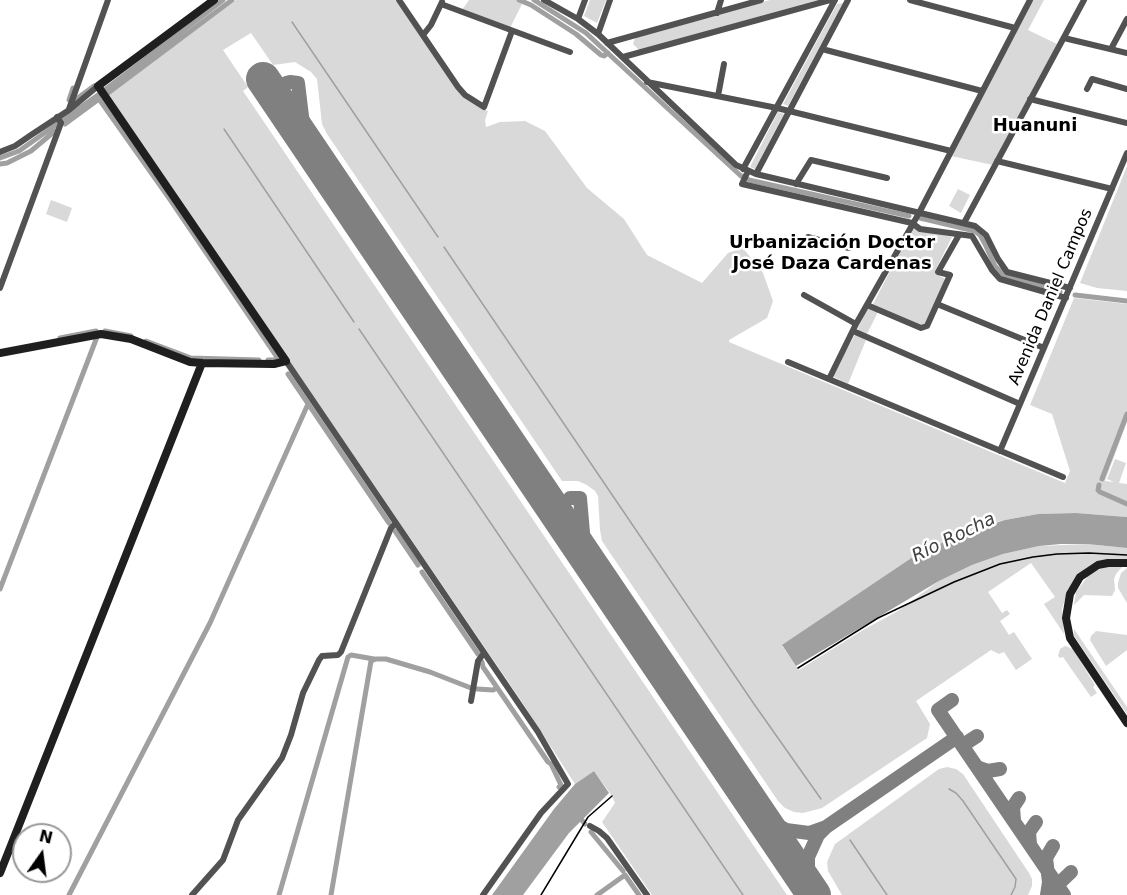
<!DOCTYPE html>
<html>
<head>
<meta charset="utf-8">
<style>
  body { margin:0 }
  #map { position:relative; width:1127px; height:895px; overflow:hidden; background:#fff; font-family:"DejaVu Sans",sans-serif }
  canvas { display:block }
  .north { position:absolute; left:12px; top:823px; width:60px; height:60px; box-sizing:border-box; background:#fff; border:2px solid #999; border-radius:50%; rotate:14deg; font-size:16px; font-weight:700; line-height:24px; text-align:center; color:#000 }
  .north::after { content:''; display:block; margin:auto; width:21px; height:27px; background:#000; clip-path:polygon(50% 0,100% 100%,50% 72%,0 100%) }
</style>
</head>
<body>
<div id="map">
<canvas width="1127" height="895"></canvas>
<div class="north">N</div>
</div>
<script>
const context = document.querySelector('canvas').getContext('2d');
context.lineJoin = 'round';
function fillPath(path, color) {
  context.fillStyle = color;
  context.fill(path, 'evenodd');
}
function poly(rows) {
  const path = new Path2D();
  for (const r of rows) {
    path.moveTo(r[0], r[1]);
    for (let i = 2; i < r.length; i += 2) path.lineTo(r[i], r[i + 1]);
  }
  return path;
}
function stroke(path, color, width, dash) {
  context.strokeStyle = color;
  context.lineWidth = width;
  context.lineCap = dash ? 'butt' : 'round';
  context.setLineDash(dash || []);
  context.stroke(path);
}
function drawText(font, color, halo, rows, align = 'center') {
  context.font = font + ' "DejaVu Sans",sans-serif';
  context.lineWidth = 5;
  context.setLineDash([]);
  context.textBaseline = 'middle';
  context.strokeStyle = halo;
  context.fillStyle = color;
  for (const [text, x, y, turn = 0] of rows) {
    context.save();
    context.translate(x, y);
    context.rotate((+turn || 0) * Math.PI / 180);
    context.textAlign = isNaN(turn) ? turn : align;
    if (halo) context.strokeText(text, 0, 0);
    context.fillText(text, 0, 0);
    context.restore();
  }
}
fillPath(poly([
  [236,0,395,0,460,93,483,109,488,111,485,120,486,127,500,122,525,121,545,131,587,188,624,219,647,255,702,283,728,253,743,248,763,273,773,301,767,318,729,340,729,342,1065,483,1070,471,1052,414,1030,405,1074,298,1127,304,1127,422,1105,481,1114,482,1107,479,1115,459,1126,463,1119,483,1127,484,1127,517,1076,513,1038,514,1005,520,978,527,782,646,799,670,863,630,898,611,939,581,972,565,1003,554,1039,546,1087,544,1127,548,1127,559,1109,559,1068,589,1062,609,1064,634,1044,604,1055,597,1031,563,988,592,1002,613,1007,610,1010,614,1000,621,1009,635,1014,632,1032,659,1016,670,1004,652,999,654,991,650,916,701,930,724,927,738,822,808,803,813,794,812,785,808,778,801,602,541,600,530,598,496,595,491,587,485,578,481,562,481,327,134,322,124,317,79,311,72,295,62,273,65,251,33,223,50,248,87,243,91,787,895,652,895,602,822,615,803,612,796,594,771,575,784,522,702,108,95],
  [469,0,516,0,522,4,510,28,462,10],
  [590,0,606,0,597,23,584,16],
  [770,0,818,0,639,50,633,44,635,38],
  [1033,0,1044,0,1028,30,1057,44,993,165,951,156],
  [843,3,788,106,783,104,837,4],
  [778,112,784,114,755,169,750,167],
  [1127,166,1127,291,1097,288,1080,283],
  [958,189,970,195,961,213,949,206],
  [51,200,72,208,67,222,46,214],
  [915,228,952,237,935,271,935,274,944,278,945,281,925,325,923,326,874,307,873,304,912,229],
  [868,308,878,312,867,334,859,331,858,328],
  [855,335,866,340,848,384,834,377,833,374],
  [1110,566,1123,566,1116,574,1114,579,1115,590,1112,596,1084,595,1074,605,1076,592,1088,576,1095,571],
  [1127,568,1127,603,1118,588,1118,583,1121,573],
  [1074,629,1127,707,1127,714,1074,636],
  [1096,631,1127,635,1127,650,1106,666,1090,640,1091,636],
  [1065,646,1073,649,1095,685,1093,687,1097,693,1091,697,1063,657,1060,658,1058,656,1060,649],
  [947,767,956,769,963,774,1029,873,1032,879,1032,886,1028,895,842,895,828,871,827,862,835,844,939,769]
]), '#d9d9d9');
fillPath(poly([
  [1076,513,1127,517,1127,548,1087,544,1061,544,1039,546,1003,554,972,565,939,581,796,666,782,645,913,557,961,534,1005,520,1038,514],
  [594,771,609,793,569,833,523,895,492,895,554,809,575,784]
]), '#a0a0a0');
stroke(poly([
  [292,22,438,237],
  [224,129,354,322],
  [444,247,754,704,821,799],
  [359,329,743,895],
  [949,789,956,793,963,801,1016,879,1015,887,1011,895],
  [850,840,887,895]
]), '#a0a0a0', 1.5);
stroke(poly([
  [519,0,531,5,576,34,601,55,604,56,608,53],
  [534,0,586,33,741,176,749,180,909,216],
  [106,89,223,0],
  [108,93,232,0],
  [69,100,73,88],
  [75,100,94,86],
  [65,124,99,99,169,198,277,357,275,360,268,360],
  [0,158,19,151,98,95],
  [0,164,7,163,31,151,55,131],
  [920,218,975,231,980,235,985,244,995,266,1004,275,1060,292],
  [1075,295,1127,301],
  [105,331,131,336],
  [60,338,96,331],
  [146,341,191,358,259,360],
  [288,374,389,523],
  [1102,479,1127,414],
  [1099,485,1098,490,1100,492,1127,504],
  [395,531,418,565],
  [422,572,478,654],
  [0,589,97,337],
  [482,662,483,667,548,762,551,764,561,785,559,787],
  [477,689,493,690,497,688],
  [578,815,585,824],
  [591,832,623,871],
  [69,895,210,623,308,404],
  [279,895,348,657,351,655,374,659],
  [331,895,371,661,376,659,386,659,430,672,471,688],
  [597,895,625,875,639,895]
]), '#a0a0a0', 5);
stroke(poly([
  [286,83,290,82,298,83,305,141],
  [570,498,580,498,585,556],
  [952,700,938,710,1064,895],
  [963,745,977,736],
  [977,767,988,771,1000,769],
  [756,809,766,819,786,830,809,833,826,827,818,835,808,857,808,868,812,892],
  [1014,820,1013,807,1019,798],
  [826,827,957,737],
  [1030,844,1029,832,1036,822],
  [1051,891,1071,872],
  [1047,895,1049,882,1046,858,1053,846]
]), '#808080', 14);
stroke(poly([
  [263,79,814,895]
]), '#808080', 34);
stroke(poly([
  [399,0,458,87,465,95,484,107,512,31],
  [544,0,578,19,598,34,736,165,756,174,975,226,986,235,998,259,1007,272,1070,288],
  [910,0,1015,28],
  [441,4,570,52],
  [717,13,721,0],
  [578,19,585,0],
  [598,34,610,0],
  [423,35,431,25,442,2],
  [1064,38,1127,53],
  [607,43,761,0],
  [822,49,982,91],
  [1111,49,1127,19],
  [623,57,830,0],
  [647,82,777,108,951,151],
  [1087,89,1092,79,1127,89],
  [718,96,724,64],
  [1030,99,1127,123],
  [69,109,108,0],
  [0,152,15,146,31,135,69,110,98,86],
  [997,161,1112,189],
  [743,169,835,0],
  [748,171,742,184,912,223,920,229,972,236,992,270,1000,279,1066,298],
  [756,174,848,0],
  [796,184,811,160,887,178],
  [964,223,1084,0],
  [808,237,849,248],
  [0,288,61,123,57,117],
  [804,295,856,324],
  [937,304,1044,348],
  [867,305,921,328,927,326,950,275,938,272,959,235],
  [853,331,1020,404],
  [286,361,538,732,568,784,541,813,483,895],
  [788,362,1063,477],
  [829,379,856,324,919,213,1030,0],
  [1000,451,1127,153],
  [471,701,478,661,484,653],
  [590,826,599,831,607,838,647,895],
  [192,895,223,860,238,820,282,758,291,735,303,693,319,660,322,656,338,655,341,652,391,528,396,523]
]), '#525252', 6);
stroke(poly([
  [0,353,101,334,131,339,190,362,202,363,274,364,286,361,98,86,214,0],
  [1127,563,1108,563,1098,565,1080,577,1070,594,1066,618,1070,638,1127,723],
  [0,873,202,363]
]), '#1f1f1f', 8);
stroke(poly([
  [798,668,878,618,954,582,1000,564,1033,557,1057,554,1089,553,1127,555],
  [541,895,588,817,612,796]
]), '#000', 1.5);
drawText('16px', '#000', '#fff', [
  ["Avenida Daniel Campos",1051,297,-67]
]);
drawText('bold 18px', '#000', '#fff', [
  ["Huanuni",1035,126],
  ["Urbanización Doctor",832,243],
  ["José Daza Cardenas",832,264]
]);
drawText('italic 18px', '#414141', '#fff', [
  ["Río Rocha",954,538,-26]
]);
</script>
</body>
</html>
